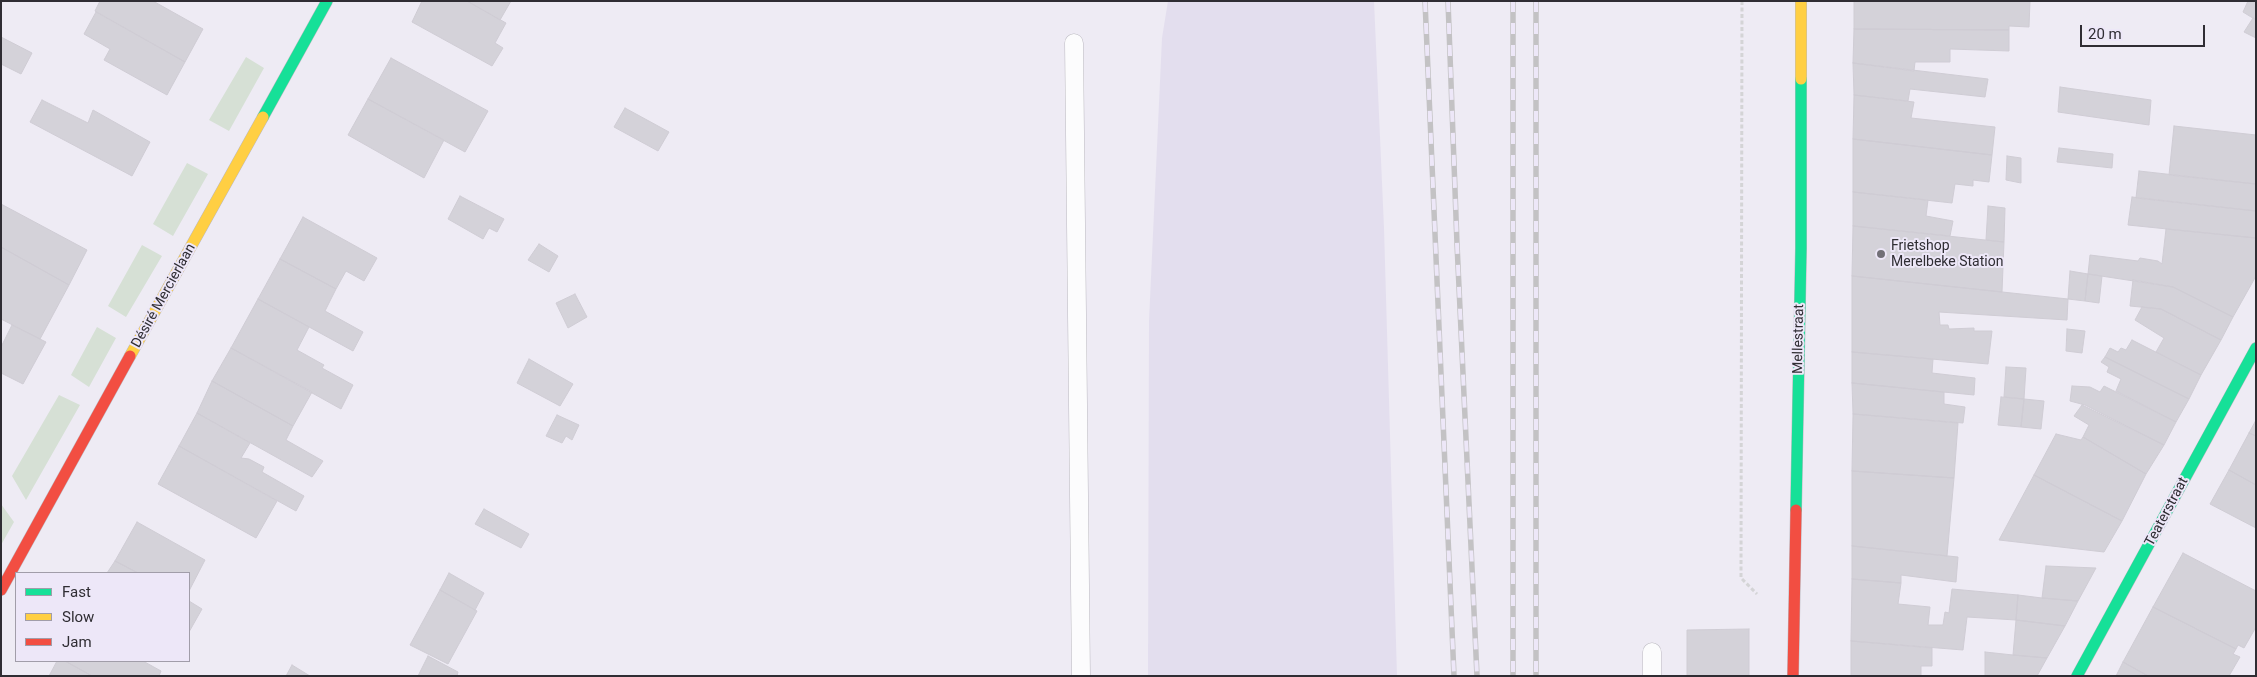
<!DOCTYPE html>
<html>
<head>
<meta charset="utf-8">
<style>
  body { margin:0 }
  #map { position:relative; width:2257px; height:677px; overflow:hidden; background:#eeebf4; font-family:Roboto,sans-serif }
  canvas { display:block }
  .frame { position:absolute; inset:0; border:2px solid #2f2d33; pointer-events:none }
  .legend { position:absolute; left:15px; top:572px; width:175px; height:90px; box-sizing:border-box; background:#ede7f8; border:1px solid #a19da9; margin:0; padding:6px 9px; list-style:none; font-size:15px; color:#2f2d33 }
  .legend li { display:flex; align-items:center; gap:10px; height:25px }
  .legend b { width:25px; border:1px solid #a19da9 }
  .scale { position:absolute; left:2080px; top:25px; width:125px; height:22px; box-sizing:border-box; border:2px solid #2f2d33; border-top:0; padding-left:6px; font-size:15px; line-height:18px; white-space:nowrap; color:#2f2d33; -webkit-text-stroke:4px #ede7f8; paint-order:stroke }
</style>
</head>
<body>
<div id="map">
<canvas width="2257" height="677"></canvas>
<div class="frame"></div>
<ul class="legend">
<li><b style="height:6px;background:#16e098"></b>Fast</li>
<li><b style="height:6px;background:#ffcf43"></b>Slow</li>
<li><b style="height:6px;background:#f24e42"></b>Jam</li>
</ul>
<div class="scale">20 m</div>
</div>
<script>
const context = document.querySelector('canvas').getContext('2d');
context.lineJoin = 'round';
function fillPath(path, color) {
  context.fillStyle = color;
  context.fill(path, 'evenodd');
}
function poly(rows) {
  const path = new Path2D();
  for (const r of rows) {
    path.moveTo(r[0], r[1]);
    for (let i = 2; i < r.length; i += 2) path.lineTo(r[i], r[i + 1]);
  }
  return path;
}
function stroke(path, color, width, dash) {
  context.strokeStyle = color;
  context.lineWidth = width;
  context.lineCap = dash ? 'butt' : 'round';
  context.setLineDash(dash || []);
  context.stroke(path);
}
function drawText(font, color, halo, rows, align = 'center') {
  context.font = font + ' Roboto,sans-serif';
  context.lineWidth = 4;
  context.setLineDash([]);
  context.textBaseline = 'middle';
  context.strokeStyle = halo;
  context.fillStyle = color;
  for (const [text, x, y, turn = 0] of rows) {
    context.save();
    context.translate(x, y);
    context.rotate((+turn || 0) * Math.PI / 180);
    context.textAlign = isNaN(turn) ? turn : align;
    if (halo) context.strokeText(text, 0, 0);
    context.fillText(text, 0, 0);
    context.restore();
  }
}
fillPath(poly([
  [1168,1,1374,1,1384,228,1397,676,1148,676,1149,321,1162,38]
]), '#e3deee');
fillPath(poly([
  [246,57,264,68,229,131,209,120],
  [187,163,208,174,173,236,153,224],
  [142,245,162,256,126,317,108,306],
  [97,327,116,338,89,387,71,375],
  [59,395,80,405,26,500,12,476],
  [1,504,14,522,1,545]
]), '#d6e0d5');
const building = poly([
  [100,1,153,1,203,29,185,62,95,11,100,1],
  [422,1,467,1,506,23,495,43,503,48,492,66,412,22,422,1],
  [467,1,511,1,500,20,467,1],
  [1854,1,2030,1,2029,27,2009,26,2009,30,1854,29,1854,1],
  [2248,1,2256,1,2256,20,2243,12,2248,1],
  [96,12,185,62,167,95,104,60,110,49,84,34,96,12],
  [2253,18,2256,20,2256,38,2244,32,2253,18],
  [1854,29,2009,30,2009,51,1950,49,1950,62,1915,62,1914,71,1853,63,1854,29],
  [1,37,32,53,21,74,1,64,1,37],
  [391,58,488,111,465,152,368,99,391,58],
  [1853,63,1988,79,1985,97,1910,89,1908,101,1854,95,1853,63],
  [2060,87,2151,100,2149,125,2058,112,2060,87],
  [1854,95,1914,102,1911,118,1995,127,1992,155,1853,139,1854,95],
  [368,99,444,140,424,178,348,135,368,99],
  [42,100,88,123,93,110,150,142,132,176,30,122,42,100],
  [625,108,669,132,658,151,614,127,625,108],
  [2174,126,2256,135,2256,184,2169,175,2174,126],
  [1853,139,1992,155,1989,182,1973,180,1973,186,1955,184,1952,203,1853,192,1853,139],
  [2059,148,2113,154,2112,168,2057,162,2059,148],
  [2007,156,2021,158,2021,183,2006,180,2007,156],
  [2139,171,2256,184,2256,211,2136,198,2139,171],
  [1853,192,1928,200,1926,216,1953,221,1950,236,1853,226,1853,192],
  [460,196,504,219,497,232,489,228,483,239,448,219,460,196],
  [2132,197,2256,211,2256,238,2128,225,2132,197],
  [1,204,87,250,69,285,1,247,1,204],
  [1988,206,2005,208,2004,242,1986,240,1988,206],
  [303,217,377,258,364,281,346,271,336,289,280,259,303,217],
  [1853,226,2004,242,2002,292,1852,276,1853,226],
  [2166,229,2256,238,2256,276,2233,317,2173,287,2088,274,2090,255,2138,261,2140,258,2158,261,2162,264,2166,229],
  [539,244,558,256,549,272,528,260,539,244],
  [1,247,69,285,40,339,1,319,1,247],
  [280,259,336,289,325,311,363,332,353,351,258,299,280,259],
  [2070,271,2088,274,2085,301,2068,299,2070,271],
  [2088,274,2102,276,2099,303,2085,301,2088,274],
  [1852,276,2068,299,2067,320,1939,312,1940,325,1948,325,1949,329,1974,328,1974,331,1992,331,1988,364,1852,352,1852,276],
  [2133,280,2173,287,2233,317,2221,340,2161,309,2130,306,2133,280],
  [575,294,587,317,568,328,556,303,575,294],
  [258,299,309,327,297,350,324,365,322,368,353,385,341,409,231,348,258,299],
  [2142,307,2161,309,2221,340,2201,375,2156,352,2164,338,2135,320,2142,307],
  [12,325,46,342,23,384,1,373,1,347,12,325],
  [2067,329,2085,331,2082,353,2066,351,2067,329],
  [2132,340,2201,375,2189,399,2105,357,2110,348,2118,352,2121,348,2126,350,2132,340],
  [231,348,312,392,293,426,212,381,231,348],
  [1852,352,1933,359,1932,373,1975,378,1974,395,1852,383,1852,352],
  [2105,357,2189,399,2176,422,2116,391,2121,379,2107,372,2109,367,2101,362,2105,357],
  [529,359,573,384,560,406,517,383,529,359],
  [2006,367,2026,368,2024,399,2004,397,2006,367],
  [212,381,293,426,286,440,323,461,312,477,197,413,212,381],
  [1852,383,1944,392,1944,404,1965,407,1963,423,1853,414,1852,383],
  [2072,386,2090,387,2100,392,2104,386,2176,422,2164,445,2085,405,2070,401,2072,386],
  [2001,397,2024,399,2021,427,1998,425,2001,397],
  [2024,399,2044,401,2041,429,2021,427,2024,399],
  [2082,405,2164,445,2146,474,2083,437,2089,425,2074,416,2082,405],
  [197,413,250,443,241,458,249,459,264,467,262,472,304,496,296,511,179,446,197,413],
  [1853,414,1958,423,1954,478,1852,471,1853,414],
  [557,415,579,425,572,440,566,436,562,443,546,436,557,415],
  [2256,420,2256,436,2249,433,2256,420],
  [2249,433,2256,436,2256,485,2229,470,2249,433],
  [2056,434,2081,440,2083,437,2146,474,2122,521,2034,475,2056,434],
  [179,446,277,501,256,538,158,484,179,446],
  [2229,470,2256,485,2256,528,2210,504,2229,470],
  [1852,471,1954,478,1947,556,1852,546,1852,471],
  [2034,475,2122,521,2104,552,1999,540,2034,475],
  [484,509,529,534,521,548,475,524,484,509],
  [137,522,205,560,189,591,189,573,138,573,115,561,137,522],
  [1852,546,1958,557,1956,582,1901,575,1901,583,1852,579,1852,546],
  [2183,553,2256,591,2256,627,2244,648,2238,645,2236,649,2153,607,2183,553],
  [115,561,138,573,107,573,115,561],
  [2046,566,2096,568,2078,601,2042,598,2046,566],
  [449,573,484,593,475,610,440,590,449,573],
  [1852,579,1901,583,1898,604,1930,607,1928,625,1943,625,1945,612,1949,613,1952,589,2018,595,2016,620,1967,617,1963,650,1851,641,1852,579],
  [440,590,477,611,448,664,410,645,440,590],
  [2018,595,2042,598,2078,601,2065,626,2016,620,2018,595],
  [189,601,202,609,189,632,189,601],
  [2153,607,2236,649,2233,654,2240,657,2229,676,2148,676,2123,662,2153,607],
  [2016,620,2065,626,2047,658,2013,655,2016,620],
  [1749,629,1749,676,1687,676,1687,630,1749,629],
  [1851,641,1932,648,1932,666,1921,666,1921,676,1851,676,1851,641],
  [1985,652,2013,655,2047,658,2037,676,1985,676,1985,652],
  [428,656,458,672,457,676,418,676,428,656],
  [57,661,65,661,92,676,49,676,57,661],
  [65,661,143,661,161,671,159,676,92,676,65,661],
  [2123,662,2148,676,2116,676,2123,662],
  [292,665,310,676,286,676,292,665]
]);
fillPath(building, '#d4d2d9');
stroke(building, '#cfccd4', 1);
const lane = poly([
  [1074,43,1081,676],
  [1652,652,1652,676]
]);
const fast = poly([
  [263,117,327,1],
  [1796,510,1801,248,1801,79],
  [2077,676,2256,348]
]);
const slow = poly([
  [1801,1,1801,79],
  [130,356,263,117]
]);
const jam = poly([
  [1,590,130,356],
  [1793,676,1796,510]
]);
stroke(lane, '#bbb9c0', 19);
stroke(fast, '#bbb9c0', 12);
stroke(slow, '#bbb9c0', 12);
stroke(jam, '#bbb9c0', 12);
stroke(poly([
  [1742,1,1741,578,1757,594]
]), '#d4d4d6', 3, [4, 2.5]);
stroke(lane, '#fcfcfd', 18);
stroke(fast, '#16e098', 11);
stroke(slow, '#ffcf43', 11);
stroke(jam, '#f24e42', 11);
const rail = poly([
  [1425,1,1454,676],
  [1448,1,1457,244,1477,676],
  [1513,1,1513,676],
  [1536,1,1536,676]
]);
stroke(rail, '#c3c2c4', 5.5);
stroke(rail, '#ede7f8', 4, [11]);
for (const [x, y, r, color] of [
  [1881,254,5,"#727077"]
]) {
  const dot = new Path2D();
  dot.arc(x, y, r, 0, 2 * Math.PI);
  context.fillStyle = color;
  context.fill(dot);
  stroke(dot, '#ede7f8', 2);
}
drawText('14px', '#2f2d33', '#ede7f8', [
  ["Frietshop",1891,246],
  ["Merelbeke Station",1891,262]
], 'left');
drawText('14px', '#2f2d33', '#ede7f8', [
  ["Désiré Mercierlaan",164,296,-61],
  ["Mellestraat",1799,339,-89],
  ["Teaterstraat",2167,512,-62]
]);
</script>
</body>
</html>
